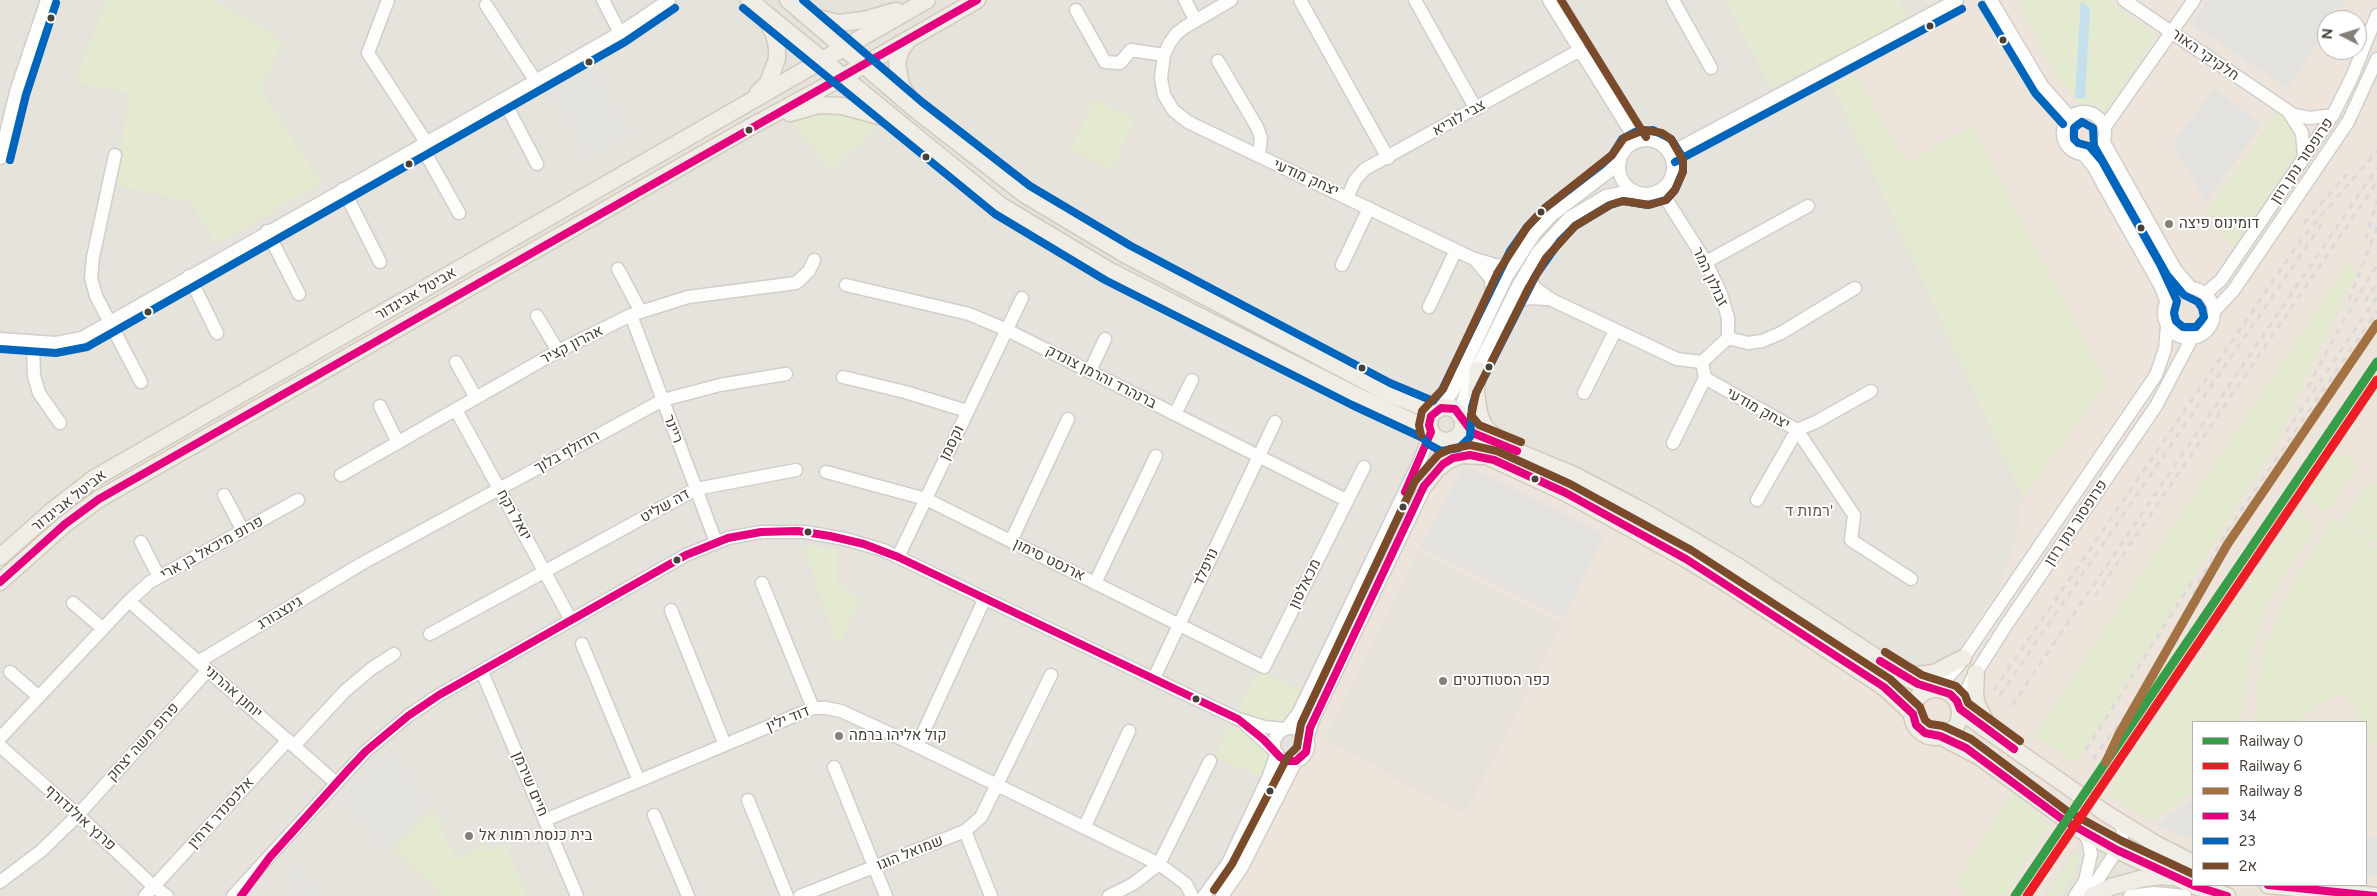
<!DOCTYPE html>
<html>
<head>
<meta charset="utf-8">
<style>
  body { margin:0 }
  #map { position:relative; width:2377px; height:896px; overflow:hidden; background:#f3f1ee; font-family:Figtree,Heebo,sans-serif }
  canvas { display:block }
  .legend { position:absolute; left:2192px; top:721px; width:175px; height:165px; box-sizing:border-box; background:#fff; border:1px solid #b6b3b0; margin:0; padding:6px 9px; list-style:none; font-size:15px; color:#48413a }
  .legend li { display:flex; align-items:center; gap:10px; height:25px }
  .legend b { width:25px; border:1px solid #b6b3b0 }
  .north { position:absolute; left:2317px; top:10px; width:50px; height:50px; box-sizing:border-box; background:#fff; border:1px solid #b6b3b0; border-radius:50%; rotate:275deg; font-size:14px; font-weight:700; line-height:20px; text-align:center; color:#48413a }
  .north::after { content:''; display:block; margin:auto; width:18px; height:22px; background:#847f79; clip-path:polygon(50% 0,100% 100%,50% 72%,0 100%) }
</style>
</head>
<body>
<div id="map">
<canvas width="2377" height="896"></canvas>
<ul class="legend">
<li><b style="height:6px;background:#389d48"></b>Railway 0</li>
<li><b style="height:6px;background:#ed1d26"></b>Railway 6</li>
<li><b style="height:6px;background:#a37243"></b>Railway 8</li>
<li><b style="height:6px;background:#e5007d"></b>34</li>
<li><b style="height:6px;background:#0065bd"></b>23</li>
<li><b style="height:6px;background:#7a4b2a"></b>2א</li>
</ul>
<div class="north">N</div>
</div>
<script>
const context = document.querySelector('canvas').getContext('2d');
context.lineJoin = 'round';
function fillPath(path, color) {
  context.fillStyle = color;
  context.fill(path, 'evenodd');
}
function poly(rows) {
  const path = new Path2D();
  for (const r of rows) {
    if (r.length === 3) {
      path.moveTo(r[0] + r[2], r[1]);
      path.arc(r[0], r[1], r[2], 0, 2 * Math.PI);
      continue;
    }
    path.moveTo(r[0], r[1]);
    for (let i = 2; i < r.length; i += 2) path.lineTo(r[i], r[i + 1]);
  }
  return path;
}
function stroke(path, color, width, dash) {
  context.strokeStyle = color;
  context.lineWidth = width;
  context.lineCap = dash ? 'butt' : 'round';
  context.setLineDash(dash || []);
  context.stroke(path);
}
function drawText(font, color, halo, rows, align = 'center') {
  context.font = font + ' Figtree,Heebo,sans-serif';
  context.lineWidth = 4;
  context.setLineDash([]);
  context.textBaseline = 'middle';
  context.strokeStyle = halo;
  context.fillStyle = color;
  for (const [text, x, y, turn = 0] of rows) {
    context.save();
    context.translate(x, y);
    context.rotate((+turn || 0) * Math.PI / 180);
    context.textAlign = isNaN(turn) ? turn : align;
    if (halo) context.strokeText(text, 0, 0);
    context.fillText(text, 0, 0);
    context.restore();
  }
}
fillPath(poly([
  [0,0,2377,0,2377,896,0,896],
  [2327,20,2357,20,2357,50,2327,50],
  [2193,722,2366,722,2366,885,2193,885]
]), '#e6e2dc');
fillPath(poly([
  [1923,0,2377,0,2377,896,1209,896,1231,868,1292,760,1449,438,1463,430,1485,429,1579,468,1729,549,1925,678,1953,657,1998,589,2013,546,2023,498,1832,84,1937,26],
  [2327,20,2357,20,2357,50,2327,50],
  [2193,722,2366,722,2366,885,2193,885]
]), '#ede4db');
fillPath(poly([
  [1015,91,1079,117,1091,91,1321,199,1265,306,1088,200,984,129,983,119,996,102],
  [837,550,855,552,874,562,858,597,836,581],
  [1418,550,1562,623,1464,815,1324,739],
  [853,644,895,663,874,711,832,692],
  [2083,834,2205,896,2042,896],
  [393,850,444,896,345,896]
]), '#e8e3da');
fillPath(poly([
  [106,0,214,0,265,28,282,42,261,89,321,184,216,244,190,202,117,185,129,93,75,82],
  [1725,0,1899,0,1909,19,1771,88],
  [2018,0,2108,0,2157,36,2103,115,2081,106,2058,79],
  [1855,74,1906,163,1972,127,2106,383,2023,498,1832,84],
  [1094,100,1135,119,1112,169,1071,149],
  [803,109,872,113,875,129,830,170,786,114],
  [2278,113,2314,141,2235,247,2206,211],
  [2348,263,2357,271,2271,453,2076,763,2034,736],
  [2337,451,2358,465,2326,512,2305,497],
  [2369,482,2377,486,2377,543,2344,521],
  [2300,508,2316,528,2291,564,2268,602,2254,644,2245,685,2242,722,2193,722,2193,792,2149,821,2107,793],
  [2334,517,2377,548,2377,745,2366,744,2366,722,2360,722,2353,704,2340,691,2295,722,2257,722,2256,698,2262,656,2267,640,2292,585],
  [803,545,837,550,836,581,860,600,838,648],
  [1258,669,1303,691,1290,718,1283,722,1274,725,1264,724,1238,711],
  [1229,725,1257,738,1268,750,1271,760,1263,778,1215,757],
  [2012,793,2050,825,2005,896,1970,896,1955,885],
  [433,809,456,860,486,843,490,852,506,844,527,896,444,896,393,850],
  [2077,848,2079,863,2073,876,2060,896,2047,896]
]), '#e3ead0');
fillPath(poly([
  [2208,0,2347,0,2334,20,2327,20,2327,30,2288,89,2191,24],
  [589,65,632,134,589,159,547,89],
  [2214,88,2262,125,2206,202,2173,144],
  [1465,464,1604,534,1564,619,1420,547],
  [391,749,427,807,387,851,340,802,381,756],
  [2193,800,2193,839,2157,825],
  [2366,837,2377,838,2377,876,2366,875],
  [296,866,322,896,303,896,286,877]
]), '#e4e2df');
fillPath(poly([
  [2081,1,2090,8,2085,98,2075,98]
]), '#c3e0ec');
const minor = poly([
  [388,0,368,53,426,142],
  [603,0,620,33],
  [1185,0,1196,21],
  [1231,0,1185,27,1176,34,1169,44,1164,55,1161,78,1164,95,1173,110,1188,122,1472,258,1498,266,1508,263,1519,256],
  [1300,0,1388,158],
  [1415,0,1476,109],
  [1549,0,1637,142],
  [1673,0,1711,68],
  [1991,0,2043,87,2070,117],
  [2124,0,2294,115,2310,118,2333,115],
  [486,5,535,80],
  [1076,10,1105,62,1120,63,1131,50,1164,55],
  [1218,61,1257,127,1261,138,1259,156],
  [503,99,537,164],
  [2084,133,21],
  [2290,114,2302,133,2304,157],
  [2104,128,2194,0],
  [1646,167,27],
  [2103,141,2175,269,2191,288],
  [421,145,459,213],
  [1670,153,1957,0],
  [2083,154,2094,167,2104,186,2160,285,2167,303],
  [115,155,93,257,91,278,96,296,141,382],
  [0,158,16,92,47,0],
  [343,189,380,262],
  [1661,191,1706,262,1721,294,1728,318,1728,338,1702,362],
  [1348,196,1355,180,1365,169,1580,50],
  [267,231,299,294],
  [1476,261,1491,279,1493,300],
  [1706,262,1808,206],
  [1342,265,1369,208],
  [618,269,641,312],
  [1527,270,1534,287,1552,300,1677,359,1702,362],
  [189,276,217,333],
  [846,285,969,314,1007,330,1346,500],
  [2189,313,25],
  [2205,294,2221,280,2333,115,2352,77,2377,15],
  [1429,307,1456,250],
  [1508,310,1516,302,1528,298,1547,299],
  [2214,311,2233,291,2348,122,2377,59],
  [631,315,716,542],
  [537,316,558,351],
  [1728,338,1748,343,1762,341,1781,333,1855,288],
  [0,339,56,343,82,338,620,33,669,0],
  [33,343,34,376,39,393,60,423],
  [456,362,476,398],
  [1702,362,1705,378,1797,430,1854,515,1851,540,1911,579],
  [1090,371,1105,339],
  [843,377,905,392,967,411],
  [1584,393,1615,331],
  [380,406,398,443],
  [1441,408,1454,389,1507,276,1535,233,1552,215,1607,173,1620,161],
  [456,410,571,620],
  [1175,414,1192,380],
  [1461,416,1462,405,1467,389,1519,284,1538,252,1569,218,1606,196,1632,191],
  [1673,443,1705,378],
  [826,472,926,499,1264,667,1364,467],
  [341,475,558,351,631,315,688,297,796,283,809,271,814,260],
  [224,495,243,531],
  [1757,500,1797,430,1816,422,1871,391],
  [1011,541,1068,419],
  [141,542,159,577],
  [898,557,1022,298],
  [762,583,813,708],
  [1095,583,1156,456],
  [129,601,336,783],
  [73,603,102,628],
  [671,610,725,745],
  [430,634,696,489,796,470],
  [582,644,639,781],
  [198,662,361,564,663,400,720,385,786,374],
  [10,672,38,696],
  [482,672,577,896],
  [1154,678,1275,422],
  [1937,689,1957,667,2156,375,2165,349,2167,326],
  [1959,706,1972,679,2007,624,2156,406,2192,338],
  [1246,725,1275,751],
  [1287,728,1299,712,1420,460,1431,432],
  [1291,745,17],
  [0,738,129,601,150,582,298,500],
  [1307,739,1313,720,1447,441],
  [0,746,78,815,154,887,167,896],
  [294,746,345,691,371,669,394,654],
  [917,746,985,598],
  [834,767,886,896],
  [748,800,787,896],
  [654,815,688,896],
  [545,820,813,708,826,708,841,711,917,746,1159,864,1186,884,1192,896],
  [1085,826,1129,731],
  [965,831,991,896],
  [0,882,41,851,78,815,208,670],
  [145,896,288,740],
  [233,896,366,751,408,716,439,695,686,555,728,538,761,532,805,532,845,539,883,550,1238,719,1264,727,1285,729],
  [800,896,965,831,981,817,1051,675],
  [1109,896,1133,884,1159,864,1210,761],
  [1204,896,1228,863,1268,778,1277,753],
  [1222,896,1241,869,1296,761],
  [2075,896,2085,881,2091,854,2088,839,2081,831],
  [2087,896,2121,844,2123,832,2120,822],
  [2130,896,2154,893,2185,896]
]);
const major = poly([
  [749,0,1000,205,1110,271,1357,396,1430,430],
  [788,0,916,110,1024,194,1126,255,1386,392,1434,412],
  [813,17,839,23,864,20,896,11],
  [908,40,901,50,897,63,901,85,910,100],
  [758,93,768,83,777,59,777,47,774,34,764,16],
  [790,113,819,105,842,106,887,118],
  [1478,370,1476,391,1479,413,1484,426,1499,441],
  [1446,424,17],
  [1463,421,1469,429,1479,436,1574,475,1641,510,1737,566,1909,679,1932,689],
  [1449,441,1465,446,1566,493,1686,559,1726,583,1884,687,1913,714],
  [1424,486,1437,469,1449,460,1461,455,1482,456],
  [0,557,53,510,93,479,927,0],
  [0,582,65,524,99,499,752,126,843,77,977,0],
  [1904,673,1917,675,1934,673,1963,658],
  [1976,673,1975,695,1977,705,1989,728],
  [1936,713,24],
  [1960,709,1977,723,2107,814,2156,844,2193,863],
  [1940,736,1980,757,2079,829,2117,850,2195,886,2227,896],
  [2268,885,2375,896],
  [2092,896,2111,887,2140,879,2161,876,2171,877]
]);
stroke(minor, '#d1cecb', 15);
stroke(major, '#d3cabd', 19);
stroke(minor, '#fdfdfc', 12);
stroke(major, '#f0ede6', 16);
stroke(poly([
  [2304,223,2350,171],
  [2366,239,2377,201],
  [2349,300,2377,227],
  [2365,301,2377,284],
  [2308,387,2342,323,2377,265],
  [2286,432,2377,297],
  [2095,596,2377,182],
  [2168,649,2197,586,2227,531,2377,311],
  [1994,690,2303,237,2377,151],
  [2000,695,2322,224],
  [2012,705,2377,168],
  [2086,750,2194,579],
  [2093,759,2147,685]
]), '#dadada', 3, [6, 6]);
stroke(poly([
  [1405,492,1431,432,1429,425,1431,416,1441,408,1455,409,1473,433,1517,451],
  [0,582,65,524,99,499,977,0],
  [1880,661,1918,684,1950,694,1957,701,1960,709,2014,749],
  [2268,885,2375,896],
  [241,896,270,857,349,769,366,751,408,716,439,695,686,555,728,538,761,532,798,531,830,536,864,544,898,557,1238,719,1263,739,1280,757,1287,761,1296,761,1306,752,1310,728,1424,486,1443,464,1453,458,1470,455,1494,460,1566,493,1686,559,1884,687,1913,714,1916,725,1925,733,1940,736,1966,748,2062,819,2117,850,2195,886,2227,896]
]), '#e5007d', 8);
stroke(poly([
  [1982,5,2035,93,2063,124],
  [743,8,995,214,1105,280,1352,405,1423,438,1428,444,1441,451,1459,448,1470,437,1472,407,1476,393,1536,275,1560,241,1575,226,1610,205,1623,201,1648,205,1666,200,1675,190,1683,171,1683,158,1671,139,1653,130,1635,132,1622,139,1612,155,1601,165,1545,208,1527,227,1510,251,1442,390,1433,401,1390,383,1131,246,1030,186,922,102,803,0],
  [2082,122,2093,128,2094,146,2167,275,2184,295,2198,302,2202,308,2204,317,2196,327,2183,327,2176,321,2174,313,2177,301,2160,264,2102,161,2089,146,2078,143,2074,139,2074,128,2082,122],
  [10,160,26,95,56,3],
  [1675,162,1962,9],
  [0,349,56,353,87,347,625,42,675,8]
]), '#0065bd', 8);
stroke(poly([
  [1561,0,1646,137],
  [1471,415,1479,425,1521,442],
  [1421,435,1419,425,1422,411,1443,389,1498,272,1527,227,1545,208,1612,155,1624,138,1644,130,1662,133,1671,139,1683,160,1683,172,1675,190,1666,200,1649,205,1623,201,1610,205,1575,226,1546,258,1528,289,1476,393,1471,417],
  [1885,652,1922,675,1956,686,1965,695,1968,703,2020,741],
  [1214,890,1232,864,1288,756,1297,747,1301,724,1415,481,1438,455,1450,449,1470,445,1497,451,1570,484,1691,550,1890,679,1920,707,1925,720,1930,724,1943,726,1971,739,2067,811,2122,841,2193,874]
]), '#7a4b2a', 8);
stroke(poly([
  [2015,896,2377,362]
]), '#389d48', 9);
stroke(poly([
  [2027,896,2377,380]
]), '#ed1d26', 9);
stroke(poly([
  [2106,762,2119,734,2227,545,2377,324]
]), '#a37243', 9);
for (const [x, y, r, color] of [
  [51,18,4.5,"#48413a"],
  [1930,26,4.5,"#48413a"],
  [2003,40,4.5,"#48413a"],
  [589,62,4.5,"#48413a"],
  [749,130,4.5,"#48413a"],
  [926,157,4.5,"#48413a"],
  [409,164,4.5,"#48413a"],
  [1541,212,4.5,"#48413a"],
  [2169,224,5,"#847f79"],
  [2141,228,4.5,"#48413a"],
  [148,312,4.5,"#48413a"],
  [1489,367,4.5,"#48413a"],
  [1362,368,4.5,"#48413a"],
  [1535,479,4.5,"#48413a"],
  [1403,507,4.5,"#48413a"],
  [808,532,4.5,"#48413a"],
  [677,560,4.5,"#48413a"],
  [1443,681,5,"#847f79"],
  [1196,699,4.5,"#48413a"],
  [839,736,5,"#847f79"],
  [1270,791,4.5,"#48413a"],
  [469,836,5,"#847f79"]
]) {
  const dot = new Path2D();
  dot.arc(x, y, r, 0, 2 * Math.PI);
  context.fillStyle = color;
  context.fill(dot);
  stroke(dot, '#fff', 2);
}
drawText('15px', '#48413a', '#fff', [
  ["חלקיקי האור",2205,55,35],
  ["צבי לוריא",1459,118,-29],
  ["פרופסור נתן רוזן",2302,161,-56],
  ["יצחק מודעי",1306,178,24],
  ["זבולון המר",1710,277,65],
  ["אביטל אביגדור",416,294,-30],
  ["אהרון קציר",572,345,-27],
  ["ברנהרד והרמן צונדק",1101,377,27],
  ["יצחק מודעי",1758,409,29],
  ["ריינר",673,429,69],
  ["וקסמן",952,443,-64],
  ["רודולף בלוך",567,452,-29],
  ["אביטל אביגדור",69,501,-38],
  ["דה שליט",665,506,-29],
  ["יואל רקח",514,515,61],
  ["פרופסור נתן רוזן",2076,523,-56],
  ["פרופ מיכאל בן ארי",212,548,-29],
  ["ארנסט סימון",1049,560,26],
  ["נויפלד",1206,567,-65],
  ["מכאלסון",1305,584,-64],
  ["גינצבורג",280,613,-31],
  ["יוחנן אהרוני",233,692,41],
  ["דוד ילין",788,719,-22],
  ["פרופ משה יצחק",143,742,-48],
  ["חיים שירמן",530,784,67],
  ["אלכסנדר זרחין",221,813,-48],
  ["פרנץ אולנדורף",80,818,42],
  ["שמואל הוגו",910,853,-22]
]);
drawText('15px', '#48413a', '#fff', [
  ["דומינוס פיצה",2179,224],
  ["כפר הסטודנטים",1453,681],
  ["קול אליהו ברמה",849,736],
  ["בית כנסת רמות אל",479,836]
], 'left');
drawText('16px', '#6a5e52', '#fff', [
  ["רמות ד'",1809,511]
]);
</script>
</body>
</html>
